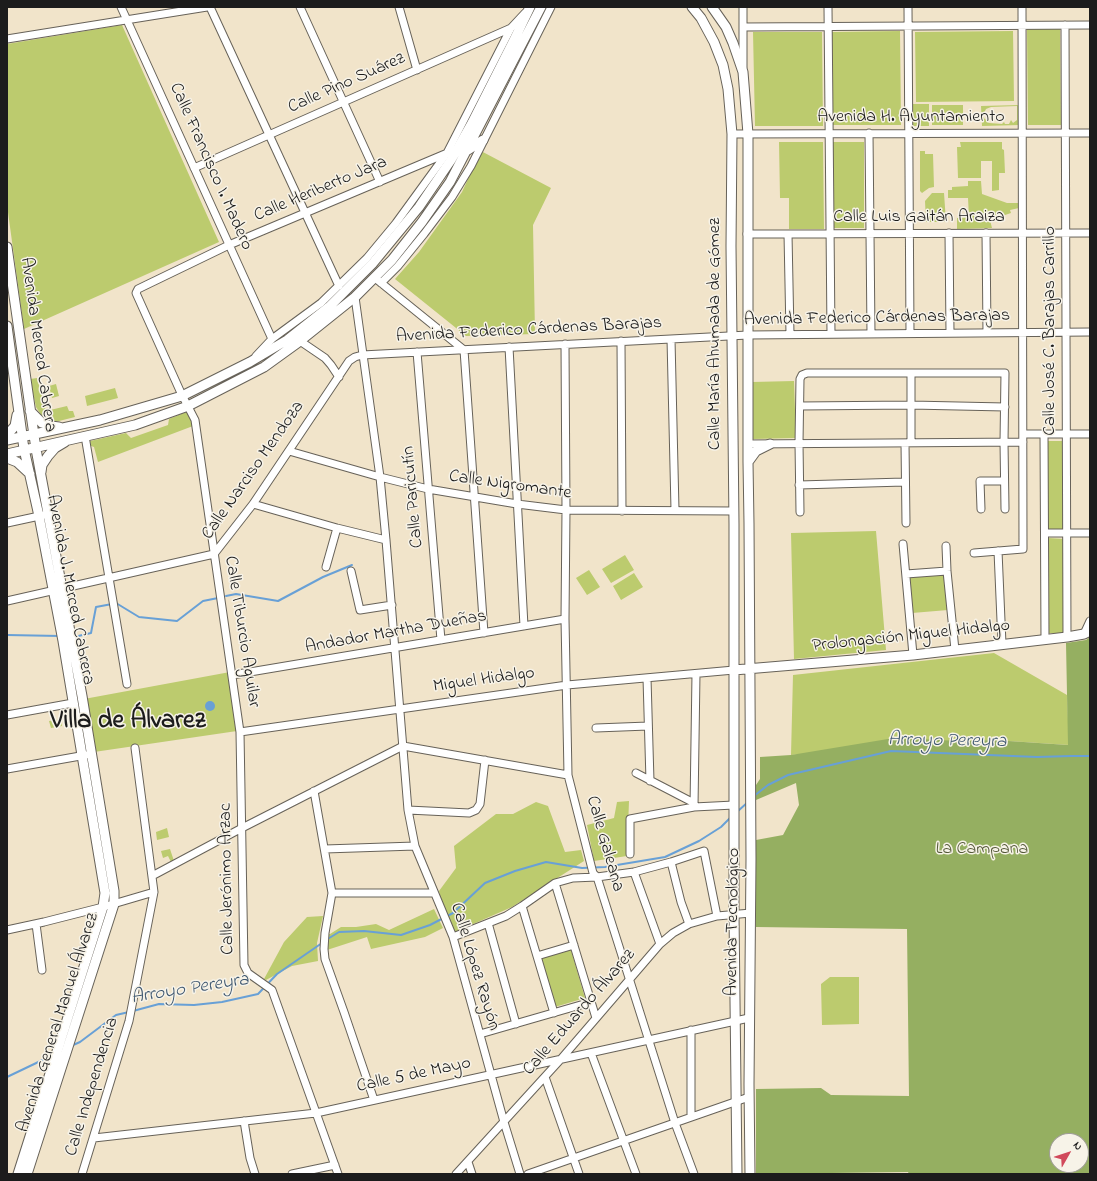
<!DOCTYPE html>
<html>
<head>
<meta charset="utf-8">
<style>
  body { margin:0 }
  #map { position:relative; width:1097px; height:1181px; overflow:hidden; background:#f1e4ca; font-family:"Indie Flower",sans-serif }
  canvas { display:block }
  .frame { position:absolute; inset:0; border:8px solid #1c1c1c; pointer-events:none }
  .north { position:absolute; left:1049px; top:1133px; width:40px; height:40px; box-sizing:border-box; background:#f7f3e8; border:1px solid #9f9d96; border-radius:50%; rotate:51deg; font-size:11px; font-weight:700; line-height:16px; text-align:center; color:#1c1c1c }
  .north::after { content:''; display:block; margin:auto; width:14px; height:18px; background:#d1495b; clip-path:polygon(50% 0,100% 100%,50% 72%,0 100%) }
</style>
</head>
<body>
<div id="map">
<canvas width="1097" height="1181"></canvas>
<div class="frame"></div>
<div class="north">N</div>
</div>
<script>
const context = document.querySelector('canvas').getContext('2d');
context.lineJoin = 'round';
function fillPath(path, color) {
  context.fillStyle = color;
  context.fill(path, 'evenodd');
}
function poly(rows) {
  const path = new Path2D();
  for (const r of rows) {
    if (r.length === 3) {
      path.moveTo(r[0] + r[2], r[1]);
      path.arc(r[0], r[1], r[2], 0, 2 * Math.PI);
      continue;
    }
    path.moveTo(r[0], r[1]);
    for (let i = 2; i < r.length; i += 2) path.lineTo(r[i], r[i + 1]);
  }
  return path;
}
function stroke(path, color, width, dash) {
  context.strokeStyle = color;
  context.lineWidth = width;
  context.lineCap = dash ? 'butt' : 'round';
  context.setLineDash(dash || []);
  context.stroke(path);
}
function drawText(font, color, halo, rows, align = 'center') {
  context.font = font + ' "Indie Flower",sans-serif';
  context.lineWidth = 3;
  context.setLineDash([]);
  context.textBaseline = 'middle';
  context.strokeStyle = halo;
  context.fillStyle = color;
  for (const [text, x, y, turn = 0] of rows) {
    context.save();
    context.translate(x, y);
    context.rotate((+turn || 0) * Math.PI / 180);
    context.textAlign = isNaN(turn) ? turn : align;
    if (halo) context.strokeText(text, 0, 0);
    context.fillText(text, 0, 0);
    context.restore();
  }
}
fillPath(poly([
  [122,25,219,242,24,329,7,205,7,44],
  [1027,29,1060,29,1061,125,1028,125],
  [900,31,901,125,833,125,832,32],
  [1013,31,1014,101,916,102,915,32],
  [753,32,822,32,823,126,755,126],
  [913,104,929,104,929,126,913,126],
  [932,105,963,105,963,125,932,125],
  [1019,105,1020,125,982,126,981,106],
  [991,107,1017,106,1017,120,1013,123,1011,120,1009,124,1005,124,1004,122,1002,124,989,123,983,117,983,115,986,109],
  [779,142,823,142,824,229,789,229,789,198,780,198],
  [833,142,864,142,864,228,833,228],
  [960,142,1002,142,1002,149,1004,150,1005,173,999,173,999,190,992,191,992,161,981,161,981,178,958,178,957,147,961,147],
  [481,151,551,188,533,225,535,334,466,336,395,279,419,252,462,192],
  [920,151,925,151,925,154,933,154,934,187,929,188,922,193,920,191],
  [968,181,981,181,982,194,1007,203,1019,203,1019,208,1010,210,1011,213,990,220,992,228,957,229,957,218,969,217,968,198,948,198,948,190,952,190,952,187,968,186],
  [932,193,944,193,946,222,926,222,925,201],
  [37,378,46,411,67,406,69,411,73,411,75,417,55,422,48,420,41,415,36,407,30,379],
  [794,381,796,438,753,439,752,382],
  [56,384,59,396,52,398,49,386],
  [115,388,118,398,87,406,85,396],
  [186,412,191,416,193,426,98,462,94,447,91,446,90,441,126,433,131,438,168,425,169,419],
  [1046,441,1062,441,1064,530,1048,530],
  [876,531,886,650,794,659,791,533],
  [1048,538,1065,539,1065,633,1048,633],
  [625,555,634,570,611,583,602,569],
  [589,570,600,587,587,595,576,578],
  [634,573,643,587,621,600,613,586],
  [944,574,948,610,912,613,909,577],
  [994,653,1067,695,1069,745,994,740,960,741,791,755,793,675],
  [230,672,237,731,94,752,84,699],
  [61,719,62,726,51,728,49,721],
  [629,801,627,856,594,861,587,825,614,818,617,802],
  [536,802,548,806,565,852,581,850,584,861,512,907,455,932,441,900,439,891,456,868,454,846,496,814,513,814],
  [167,828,169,837,157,840,156,832],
  [170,849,174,861,171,862,168,856,163,858,161,851],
  [434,909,443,928,425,937,371,949,367,937,327,950,327,934,330,934,341,927,356,927,376,924,389,930],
  [323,916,317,943,318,961,292,966,266,980,264,979,284,942,307,917],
  [571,950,585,998,555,1007,541,958],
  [830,977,859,977,859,1024,822,1025,821,984]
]), '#bccb6e');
fillPath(poly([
  [1090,637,1090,1174,909,1174,908,1172,756,1174,756,1089,821,1088,831,1095,909,1096,907,929,756,927,756,840,783,835,799,805,796,783,756,800,756,785,760,779,760,757,791,755,894,738,960,741,994,740,1068,745,1066,643,1086,640],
  [1057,1141,1081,1141,1081,1165,1057,1165]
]), '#95af61');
fillPath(poly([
  [210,706,5]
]), '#68a0d6');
stroke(poly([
  [226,596,236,594,278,601,323,577,352,565],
  [116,603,139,617,177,621,203,601,218,598],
  [7,635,60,636],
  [74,637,91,633,96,607,112,604],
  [754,796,768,785,788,775,891,751,1037,757,1071,756,1090,756],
  [738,811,748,802],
  [326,940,339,932,364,931,401,935,430,925,453,913,485,883,515,871,546,862,582,868,605,867,665,857,699,841,721,827,730,818],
  [133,1011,159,1004,194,1005,222,1002,258,994,277,974,322,943],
  [71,1046,80,1042,116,1015,129,1012],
  [7,1077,53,1055]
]), '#68a0d6', 2);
const minor = poly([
  [121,7,272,339],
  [210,7,339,286],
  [300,7,380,182],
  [399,7,417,70],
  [743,7,743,67],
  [828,7,831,334],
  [908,7,910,333],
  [1065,25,1067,637],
  [743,27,1090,25],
  [7,39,207,7],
  [869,133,871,334],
  [732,134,1090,133],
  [194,168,511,28],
  [949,233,950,333],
  [986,233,987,333],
  [747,234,1090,233],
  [788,234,790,334],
  [375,278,464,350,484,633],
  [381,283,398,266,424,234,452,197,471,166,551,7],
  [355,297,380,477,386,540,408,810,415,846,453,937,504,1122,520,1174],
  [671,339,675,510],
  [300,341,325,358,331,365,339,377],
  [621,341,622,511],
  [565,344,566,510,565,619,568,775,593,873,597,877,675,1123,694,1174],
  [509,347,524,626],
  [417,352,441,640],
  [256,356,272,339,321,303,367,258,396,223,447,153,511,28,525,13],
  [911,374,911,443],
  [800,406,911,405,1005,407],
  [1023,434,1090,434],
  [1044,434,1045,639],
  [85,436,127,684],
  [905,443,906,523],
  [748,444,1023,442],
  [289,451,380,477,428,489,517,504,566,510,733,511],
  [799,485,904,482],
  [253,504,337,528,386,540],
  [981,509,980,481,1004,481],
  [800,512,799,443,800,379,802,375,807,373,1005,373,1004,442,1005,509],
  [7,523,44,515],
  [1045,533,1090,533],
  [903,544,913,655],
  [946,546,947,571,955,650],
  [998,551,1002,644],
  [974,553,1023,549,1022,7],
  [326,567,337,528],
  [351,571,360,610,392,605],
  [906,574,947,571],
  [7,601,214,554,253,504,349,361,355,357,362,355,748,335,1090,332],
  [1084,634,1090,621],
  [232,675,565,619],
  [647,678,650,781],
  [7,715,73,703],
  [596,728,648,726],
  [240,732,567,685,734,670],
  [403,746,568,775],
  [7,769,86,755],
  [636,773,694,803],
  [314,791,332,893,325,933,324,949,325,959,344,1012,374,1100],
  [694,807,696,674],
  [408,810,469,813,476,810,480,804,485,760],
  [325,849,415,846],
  [630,854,630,819,694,807,734,805],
  [671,862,681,902,689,924],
  [634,872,660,944],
  [152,876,242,828,403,746],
  [555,883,596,1018],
  [332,893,434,893],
  [522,906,554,1013],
  [488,923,516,1024],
  [36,924,42,970],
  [7,930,44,922,103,907,154,892],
  [453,937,506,916,522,906,555,883,573,878,597,877,634,872,671,862,704,851,717,916],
  [537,956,574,945],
  [480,1034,591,1002],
  [591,1053,636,1174],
  [545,1077,579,1174],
  [691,1117,691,1030],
  [244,1121,250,1158,255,1174],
  [94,1138,316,1113,749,1018],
  [468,1162,472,1174],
  [82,1174,129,1021,154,892,135,748],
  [292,1174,335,1165],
  [338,1174,272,990,248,973,244,965,240,732,195,420,181,393,136,293,138,289,229,245,457,149],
  [456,1174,561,1059,660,944,673,933,689,924,717,916,751,913],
  [528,1174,749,1097]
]);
const major = poly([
  [692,7,701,18,714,42,723,65,728,89,732,134,731,246,734,524,734,914,737,1174],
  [712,7,726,27,733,43,743,72,748,134,748,462,749,523,751,859,749,1084,750,1174],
  [468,150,483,140],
  [7,247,36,449,82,696,114,891,114,904,27,1174],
  [7,326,24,449,39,516,63,641,105,893,103,907,18,1174],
  [30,411,42,423,51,426,59,427],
  [7,435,15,426,17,415],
  [7,440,100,420,182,396,250,362,287,340,330,306,373,263,419,207,451,160,472,123,515,38,530,7],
  [7,454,135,425,188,406,264,367,300,341,355,297,392,260,422,222,450,182,541,7],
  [7,458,17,462,30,474],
  [748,462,756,451,770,444],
  [41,472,42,465,48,456,55,448,65,442],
  [734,670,913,655,1067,637,1084,634,1090,631]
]);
stroke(minor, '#676259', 9);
stroke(major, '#676259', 11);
stroke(minor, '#fff', 7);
stroke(major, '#fff', 9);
drawText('18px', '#1c1c1c', '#f7f3e8', [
  ["Calle Pino Suárez",347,84,-24],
  ["Avenida H. Ayuntamiento",911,118],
  ["Calle Francisco I. Madero",210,167,66],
  ["Calle Heriberto Jara",321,190,-23],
  ["Calle Luis Gaitán Araiza",919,218],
  ["Avenida Federico Cárdenas Barajas",877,319,-1],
  ["Avenida Federico Cárdenas Barajas",529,331,-3],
  ["Calle José C. Barajas Carrillo",1051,331,-90],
  ["Calle María Ahumada de Gómez",716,334,-90],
  ["Avenida Merced Cabrera",37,345,82],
  ["Calle Narciso Mendoza",254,471,-55],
  ["Calle Nigromante",510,486,8],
  ["Calle Paricutín",414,497,-95],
  ["Avenida J. Merced Cabrera",69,590,79],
  ["Calle Tiburcio Aguilar",241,632,81],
  ["Andador Martha Dueñas",396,633,-10],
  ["Prolongación Miguel Hidalgo",911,637,-6],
  ["Miguel Hidalgo",484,681,-8],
  ["Calle Galeana",604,844,74],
  ["Calle Jerónimo Arzac",228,879,-91],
  ["Avenida Tecnológico",734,922,-89],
  ["Calle López Rayón",474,967,73],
  ["Calle Eduardo Álvarez",580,1013,-49],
  ["Avenida General Manuel Álvarez",59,1023,-72],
  ["Calle 5 de Mayo",414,1076,-12],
  ["Calle Independencia",93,1087,-73]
]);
drawText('18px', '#545939', '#f7f3e8', [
  ["La Campana",982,850]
]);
drawText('italic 19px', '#3e5770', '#f7f3e8', [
  ["Arroyo Pereyra",947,742,1],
  ["Arroyo Pereyra",190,990,-9]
]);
drawText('bold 26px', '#1c1c1c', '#f7f3e8', [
  ["Villa de Álvarez",128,723]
]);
</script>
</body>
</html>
